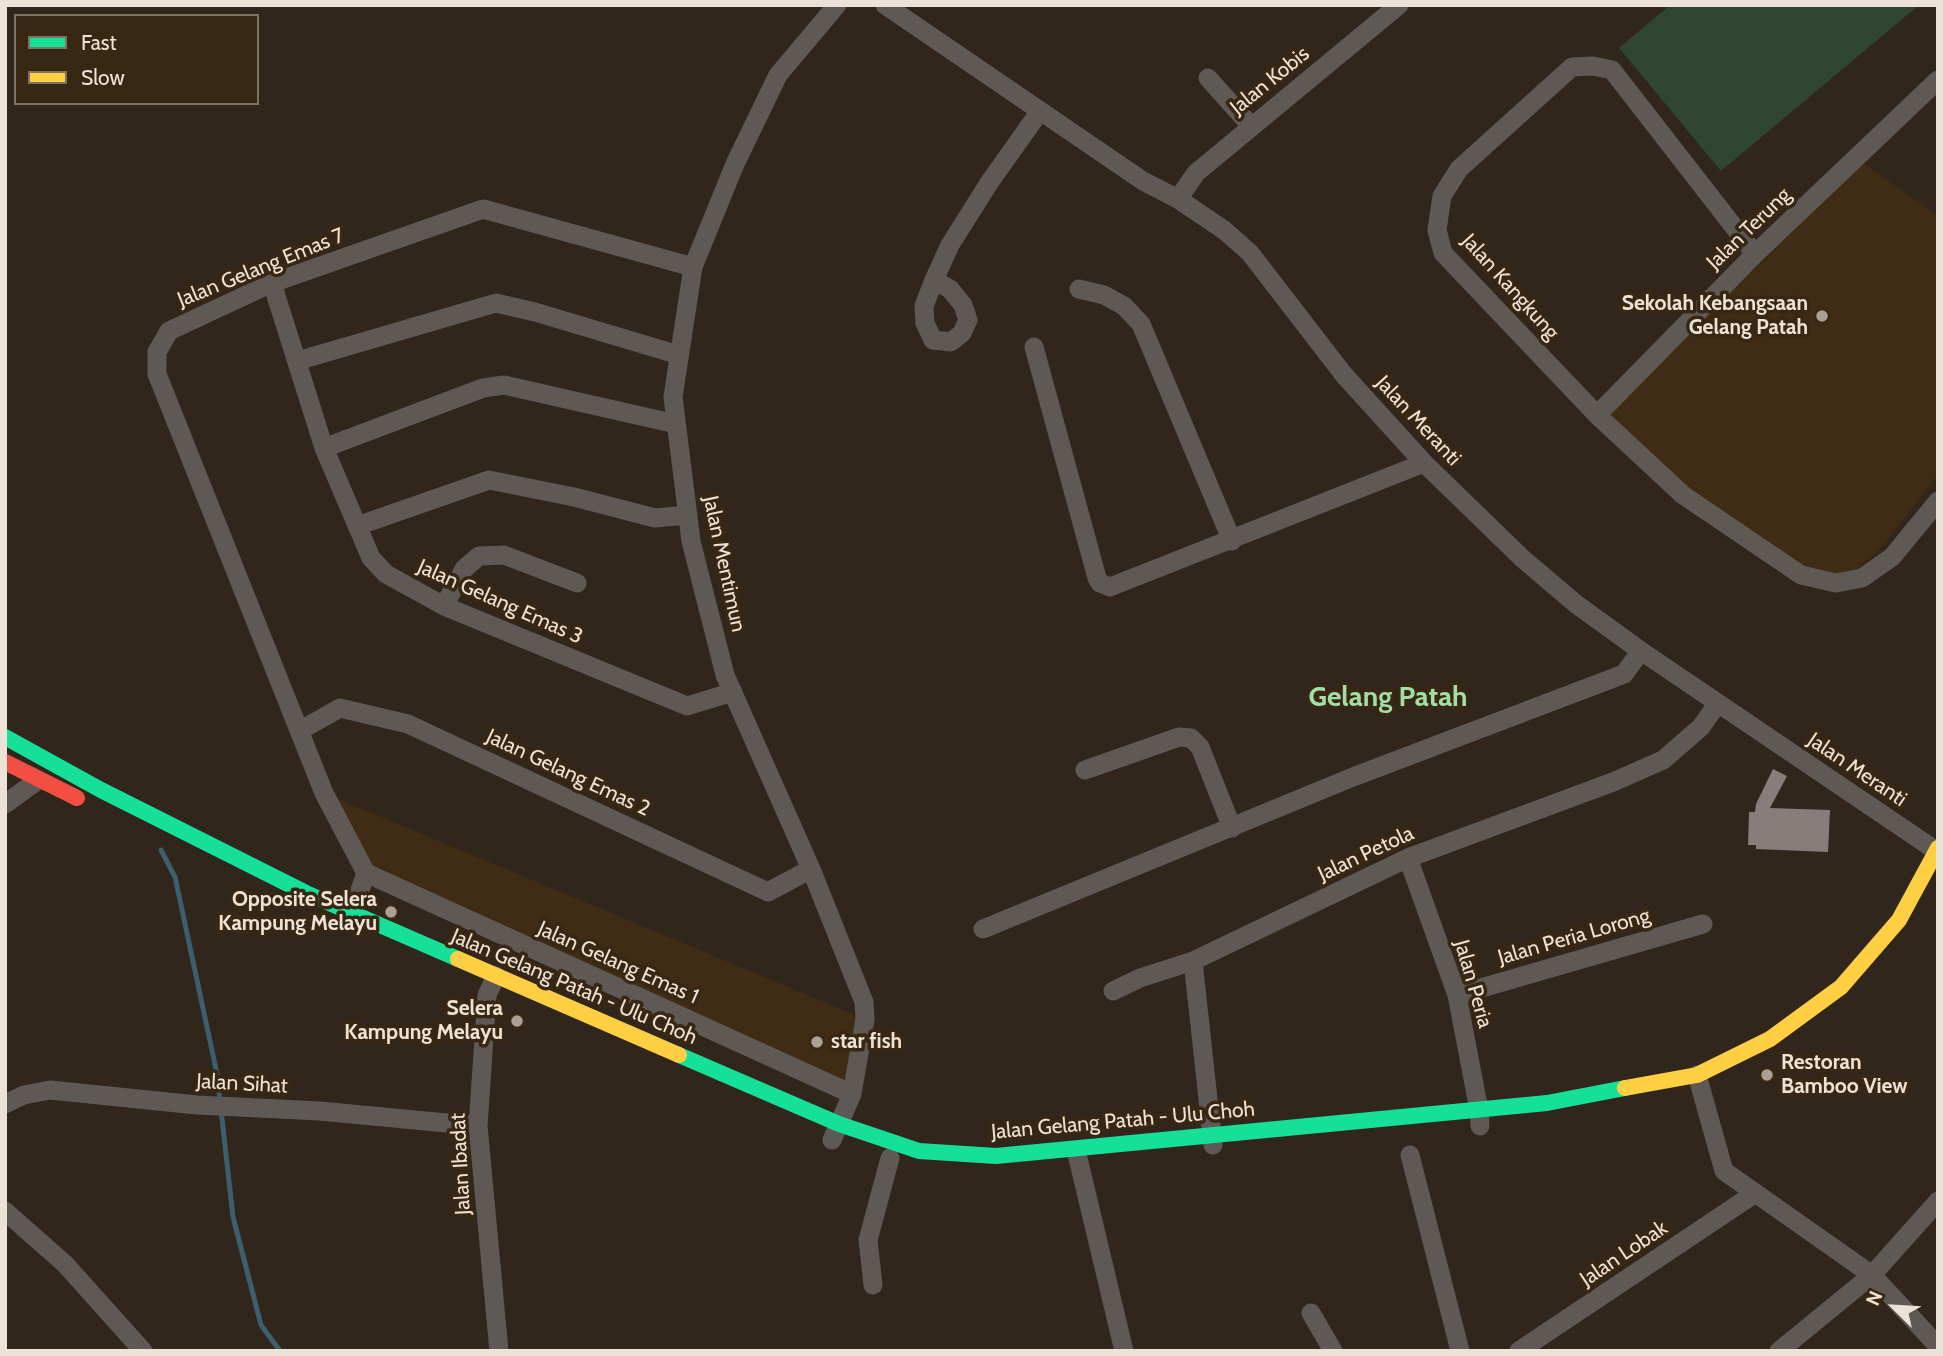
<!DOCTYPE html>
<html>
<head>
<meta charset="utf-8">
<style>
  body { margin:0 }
  #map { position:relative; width:1943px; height:1356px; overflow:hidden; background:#30261b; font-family:Cabin,sans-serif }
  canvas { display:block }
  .frame { position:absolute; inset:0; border:7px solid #ede2d6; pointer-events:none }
  .legend { position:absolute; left:14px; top:14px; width:245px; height:91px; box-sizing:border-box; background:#382713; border:2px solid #807261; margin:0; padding:9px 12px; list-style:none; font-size:21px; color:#ede2d6 }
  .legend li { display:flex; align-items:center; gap:14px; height:35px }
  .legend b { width:35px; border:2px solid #807261 }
  .north { position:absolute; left:1859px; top:1272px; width:70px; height:70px; -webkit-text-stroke:5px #382713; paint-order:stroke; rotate:294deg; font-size:19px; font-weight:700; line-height:28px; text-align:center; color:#ede2d6 }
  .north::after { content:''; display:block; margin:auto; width:24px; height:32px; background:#ede2d6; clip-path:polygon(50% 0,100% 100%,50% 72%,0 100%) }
</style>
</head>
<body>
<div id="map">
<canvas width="1943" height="1356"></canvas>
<div class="frame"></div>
<ul class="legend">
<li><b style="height:9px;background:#16e098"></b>Fast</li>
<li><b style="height:9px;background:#ffcf43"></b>Slow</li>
</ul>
<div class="north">N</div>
</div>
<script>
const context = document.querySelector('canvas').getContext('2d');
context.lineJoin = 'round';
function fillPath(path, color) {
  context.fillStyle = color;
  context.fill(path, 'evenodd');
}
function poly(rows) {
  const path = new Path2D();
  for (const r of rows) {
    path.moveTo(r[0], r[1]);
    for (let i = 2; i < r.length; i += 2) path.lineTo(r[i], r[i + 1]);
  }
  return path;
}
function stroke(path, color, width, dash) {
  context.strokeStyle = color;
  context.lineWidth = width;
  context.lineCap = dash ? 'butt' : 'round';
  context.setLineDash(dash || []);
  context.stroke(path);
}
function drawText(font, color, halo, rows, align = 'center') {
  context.font = font + ' Cabin,sans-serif';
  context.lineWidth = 7;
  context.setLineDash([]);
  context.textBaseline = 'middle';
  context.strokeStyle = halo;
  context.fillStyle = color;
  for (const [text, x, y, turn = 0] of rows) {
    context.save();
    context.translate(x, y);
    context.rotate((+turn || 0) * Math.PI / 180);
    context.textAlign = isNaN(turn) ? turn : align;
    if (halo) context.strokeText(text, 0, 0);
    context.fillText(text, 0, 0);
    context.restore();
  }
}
fillPath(poly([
  [1863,163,1938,216,1938,475,1880,549,1853,572,1824,577,1789,564,1719,516,1605,416],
  [324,793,865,1019,852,1094,366,873]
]), '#402c14');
fillPath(poly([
  [1670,5,1919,5,1721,171,1619,48]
]), '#2f4732');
stroke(poly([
  [161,850,175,877,217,1074,233,1217,261,1325,280,1351]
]), '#3c5e6d', 5);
fillPath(poly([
  [1773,769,1787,776,1770,808,1830,810,1828,852,1756,849,1756,845,1748,845,1749,812,1755,812,1756,804]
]), '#887d7a');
stroke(poly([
  [885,5,1143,181,1178,199,1224,230,1250,253,1344,375,1424,463,1523,559,1576,604,1641,651,1938,852],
  [1208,78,1251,126],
  [1178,199,1196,173,1399,5],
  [1755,254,1612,70,1593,66,1572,67,1459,169,1442,196,1437,230,1443,253,1597,415,1683,495,1801,575,1836,583,1862,578,1892,557,1938,501],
  [934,280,950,289,963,305,968,320,962,333,951,342,933,340,925,323,924,306,934,280,950,245,989,183,1040,111],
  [272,283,324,448,371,558,386,574,444,606,687,706,733,692],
  [1079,289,1104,295,1124,306,1141,324,1232,541],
  [1034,347,1097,578,1100,583,1110,587,1424,463],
  [297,361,496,303,535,312,679,355],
  [1597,415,1755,254,1938,80],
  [324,448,483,388,504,385,676,424],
  [357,526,489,480,574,497,655,518,688,515],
  [444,606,464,569,479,556,504,555,577,583],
  [301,730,340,708,408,724,768,892,811,869],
  [1085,770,1179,737,1191,738,1200,747,1232,828],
  [5,804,38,780],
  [1408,858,1457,995,1479,1110,1480,1126],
  [366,873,324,793,157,374,157,352,169,331,272,283,483,209,693,267],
  [366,873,852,1094],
  [349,922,366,873],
  [983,929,1353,777,1624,674,1641,651],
  [1193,961,1213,1145],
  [496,976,487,995,478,1126,499,1351],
  [1113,991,1140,978,1193,961,1408,858,1613,782,1663,760,1701,727,1718,703],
  [1457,995,1703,924],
  [1697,1075,1724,1171,1872,1275,1938,1346],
  [5,1104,24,1095,50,1090,197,1105,320,1111,478,1126],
  [832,1140,852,1094,865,1019,864,1002,811,869,725,675,691,541,673,397,693,267,735,164,778,75,837,5],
  [1076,1150,1124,1351],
  [1410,1155,1460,1351],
  [5,1211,65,1264,143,1351],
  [873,1285,868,1240,890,1158],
  [1311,1313,1333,1351],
  [1519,1351,1754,1194],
  [1779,1351,1872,1275,1938,1201]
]), '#5e5955', 19);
stroke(poly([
  [5,737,101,790,306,893,458,959],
  [679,1055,839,1124,919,1151,996,1156,1547,1103,1625,1088]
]), '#16e098', 16);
stroke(poly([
  [458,959,679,1055],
  [1625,1088,1697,1075,1770,1039,1841,987,1899,920,1938,848]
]), '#ffcf43', 16);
stroke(poly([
  [5,762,77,798]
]), '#f24e42', 16);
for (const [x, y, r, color] of [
  [1822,316,7,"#aba095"],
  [391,912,7,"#aba095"],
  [517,1021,7,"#aba095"],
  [817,1042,7,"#aba095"],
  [1767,1075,7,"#aba095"]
]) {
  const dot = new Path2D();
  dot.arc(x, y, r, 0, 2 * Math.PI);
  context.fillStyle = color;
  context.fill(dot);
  stroke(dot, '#382713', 2.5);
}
drawText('21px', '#ede2d6', '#382713', [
  ["Jalan Kobis",1270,81,-39],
  ["Jalan Terung",1749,229,-44],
  ["Jalan Gelang Emas 7",261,268,-22],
  ["Jalan Kangkung",1510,287,48],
  ["Jalan Meranti",1418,421,47],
  ["Jalan Mentimun",724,564,78],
  ["Jalan Gelang Emas 3",500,602,24],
  ["Jalan Meranti",1857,770,34],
  ["Jalan Gelang Emas 2",568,773,25],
  ["Jalan Petola",1366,854,-25],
  ["Jalan Peria Lorong",1574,937,-16],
  ["Jalan Gelang Emas 1",618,963,24],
  ["Jalan Peria",1473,984,74],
  ["Jalan Gelang Patah - Ulu Choh",574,987,23],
  ["Jalan Sihat",242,1084,3],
  ["Jalan Gelang Patah - Ulu Choh",1123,1121,-5],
  ["Jalan Ibadat",461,1164,-93],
  ["Jalan Lobak",1624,1254,-34]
]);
drawText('bold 21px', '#ede2d6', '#382713', [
  ["Sekolah Kebangsaan",1808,304],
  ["Gelang Patah",1808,328],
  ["Opposite Selera",377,900],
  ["Kampung Melayu",377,924],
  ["Selera",503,1009],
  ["Kampung Melayu",503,1033],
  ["star fish",831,1042,"left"],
  ["Restoran",1781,1063,"left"],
  ["Bamboo View",1781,1087,"left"]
], 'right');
drawText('bold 28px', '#a2dfa6', '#382713', [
  ["Gelang Patah",1388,698]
]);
</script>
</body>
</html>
